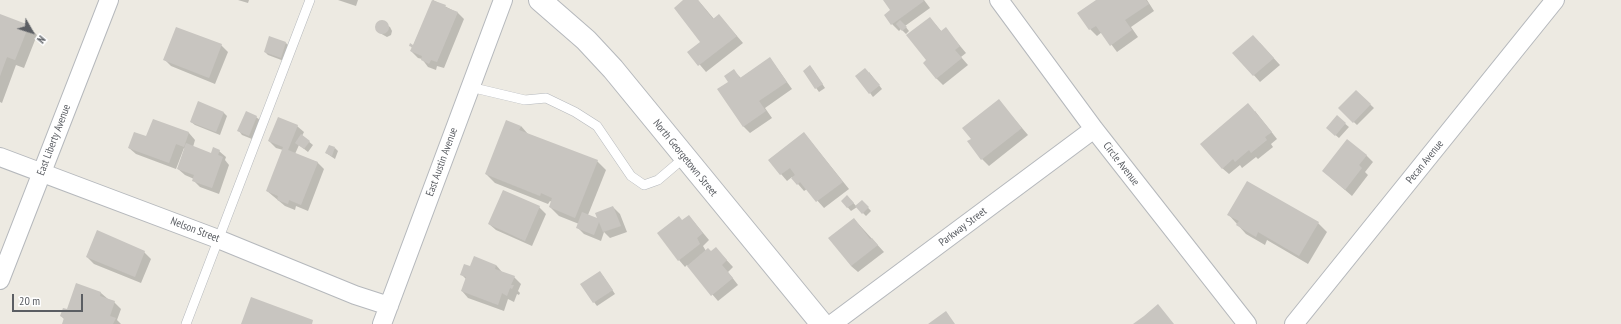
<!DOCTYPE html>
<html>
<head>
<meta charset="utf-8">
<style>
  body { margin:0 }
  #map { position:relative; width:1621px; height:324px; overflow:hidden; background:#edeae2; font-family:"PT Sans Narrow",sans-serif }
  canvas { display:block }
  .north { position:absolute; left:12px; top:12px; width:40px; height:40px; -webkit-text-stroke:3px #fff; paint-order:stroke; rotate:129deg; font-size:11px; font-weight:700; line-height:16px; text-align:center; color:#5b5e63 }
  .north::after { content:''; display:block; margin:auto; width:14px; height:18px; background:#5b5e63; clip-path:polygon(50% 0,100% 100%,50% 72%,0 100%) }
  .scale { position:absolute; left:12px; top:294px; width:71px; height:18px; box-sizing:border-box; border:2px solid #5b5e63; border-top:0; padding-left:5px; font-size:12px; line-height:14px; white-space:nowrap; color:#5b5e63; -webkit-text-stroke:3px #fff; paint-order:stroke }
</style>
</head>
<body>
<div id="map">
<canvas width="1621" height="324"></canvas>
<div class="north">N</div>
<div class="scale">20 m</div>
</div>
<script>
const context = document.querySelector('canvas').getContext('2d');
context.lineJoin = 'round';
function fillPath(path, color) {
  context.fillStyle = color;
  context.fill(path, 'evenodd');
}
function poly(rows) {
  const path = new Path2D();
  for (const r of rows) {
    if (r.length === 3) {
      path.moveTo(r[0] + r[2], r[1]);
      path.arc(r[0], r[1], r[2], 0, 2 * Math.PI);
      continue;
    }
    path.moveTo(r[0], r[1]);
    for (let i = 2; i < r.length; i += 2) path.lineTo(r[i], r[i + 1]);
  }
  return path;
}
function stroke(path, color, width, dash) {
  context.strokeStyle = color;
  context.lineWidth = width;
  context.lineCap = dash ? 'butt' : 'round';
  context.setLineDash(dash || []);
  context.stroke(path);
}
function drawText(font, color, halo, rows, align = 'center') {
  context.font = font + ' "PT Sans Narrow",sans-serif';
  context.lineWidth = 3;
  context.setLineDash([]);
  context.textBaseline = 'middle';
  context.strokeStyle = halo;
  context.fillStyle = color;
  for (const [text, x, y, turn = 0] of rows) {
    context.save();
    context.translate(x, y);
    context.rotate((+turn || 0) * Math.PI / 180);
    context.textAlign = isNaN(turn) ? turn : align;
    if (halo) context.strokeText(text, 0, 0);
    context.fillText(text, 0, 0);
    context.restore();
  }
}
fillPath(poly([
  [238,0,249,0,248,3],
  [338,0,358,0,356,6],
  [433,0,458,13,464,19,444,68,437,66,436,70,428,67,422,59,418,58,411,51,412,48,410,45,413,46],
  [685,0,698,0,714,19,719,15,743,43,706,72,689,52,702,42],
  [884,0,924,0,930,8,905,26,909,31,906,34,901,29,899,31,892,24,891,10],
  [1097,0,1147,0,1154,11,1131,27,1138,37,1117,52,1102,32,1097,36,1090,29,1079,13],
  [0,15,28,26,37,35,24,68,16,65,2,103,0,102],
  [930,18,942,32,946,29,966,53,961,57,968,65,943,85,936,78,928,60],
  [381,21,390,27,392,31,391,35,387,37,378,32,376,27,378,23],
  [286,43,289,46,284,61,268,55,265,52],
  [1260,43,1280,65,1260,82,1234,53],
  [221,45,228,52,215,84,171,66,164,59],
  [770,58,792,89,765,108,772,118,750,133,744,127,718,89,729,82,734,71,741,78],
  [813,70,825,88,819,92,804,71],
  [869,72,882,89,873,97,870,93],
  [1356,91,1374,108,1357,125,1339,108],
  [999,101,1028,135,989,166,982,159,972,139],
  [199,103,224,113,227,116,220,135,195,125,191,122],
  [1255,111,1277,139,1271,144,1273,147,1258,159,1256,157,1242,168,1240,165,1229,174,1222,168],
  [256,117,260,120,252,139,242,135,239,131],
  [1337,117,1349,127,1339,138,1327,128],
  [297,126,304,132,302,136,313,145,308,152,299,145,295,154,317,162,324,169,308,211,296,206,295,210,285,206,267,191,283,150,276,148,269,141],
  [521,126,528,134,597,161,606,170,588,215,599,220,613,207,620,214,627,232,610,238,604,232,601,241,584,234,577,227,579,224,559,216,550,207,552,202,550,201,548,204,495,183,486,174],
  [189,133,195,140,193,147,212,154,219,151,226,157,225,160,229,165,219,194,200,187,193,180,194,179,185,175,178,169,186,148,184,148,176,169,136,154,129,148,147,138],
  [804,133,849,189,824,208,807,189,804,191,792,177,787,181,769,160],
  [335,148,338,151,335,159,326,153],
  [1366,155,1373,162,1365,172,1368,175,1352,196,1323,171],
  [851,200,856,206,862,201,871,211,866,216,857,207,851,211,842,201],
  [539,207,546,214,532,246,496,230,489,224],
  [1228,214,1318,223,1327,232,1308,264,1267,240,1265,245,1246,234],
  [689,216,709,240,703,246,706,251,722,255,733,267,728,272,738,285,718,301,687,265,685,267,679,260,682,221],
  [854,219,884,252,858,272,851,266],
  [144,252,151,259,141,283,94,264,87,257],
  [496,265,502,272,514,277,521,284,518,291,520,293,519,295,517,294,514,302,508,299,504,311,468,298,462,291,466,279,461,274,471,268],
  [603,276,615,294,597,306,594,302],
  [77,284,101,293,108,299,114,302,121,309,117,320,121,324,63,324,64,319,61,316,68,310]
]), '#0003');
fillPath(poly([
  [432,0,446,5,445,7,458,12,437,62,431,60,429,64,421,60,422,56,410,51,412,47,409,46,410,43,413,45],
  [683,0,698,0,713,19,719,14,737,36,698,66,687,52,700,42,674,8],
  [883,0,923,0,924,1,891,25,884,15,890,10],
  [1096,0,1146,0,1149,4,1125,20,1132,30,1110,46,1096,26,1089,30,1077,13],
  [0,14,29,25,15,60,7,57,0,76],
  [930,17,941,31,946,27,960,46,955,50,962,58,936,79,923,63,926,60,906,35],
  [900,20,907,27,902,31,896,24],
  [382,27,7],
  [176,27,222,44,209,78,163,60],
  [1253,35,1274,58,1253,76,1232,53],
  [269,36,286,42,281,58,264,52],
  [770,57,787,82,759,101,766,111,743,127,717,89,728,82,724,76,734,69,740,78],
  [810,65,823,84,815,89,803,71],
  [865,68,880,85,869,94,855,76],
  [1356,90,1371,104,1353,123,1338,108],
  [999,99,1022,128,981,160,967,141,971,139,962,128],
  [198,101,224,112,216,132,190,122],
  [1248,103,1272,132,1265,137,1267,140,1251,153,1249,150,1235,162,1233,159,1222,169,1200,144],
  [246,111,257,116,249,136,237,131],
  [1337,115,1346,123,1335,136,1326,128],
  [278,117,298,125,288,150,318,162,301,205,289,200,288,204,277,200,278,196,266,191,283,147,268,141],
  [153,119,189,132,184,147,176,144,169,163,128,148,134,132,146,136],
  [506,120,521,126,519,130,598,160,575,218,549,207,552,198,541,193,540,196,485,174],
  [804,132,843,182,816,202,800,182,797,185,791,178,795,175,790,168,780,175,768,160],
  [301,134,310,141,304,149,295,143],
  [1347,139,1367,155,1359,165,1362,168,1345,190,1322,171],
  [186,143,211,153,213,147,220,150,218,155,223,157,212,188,192,181,194,175,177,169],
  [329,145,335,147,332,156,325,153],
  [1247,181,1319,222,1299,256,1258,232,1256,237,1236,225,1239,221,1227,215],
  [503,190,540,206,525,241,488,224],
  [847,195,854,203,847,208,841,201],
  [862,200,869,207,862,214,855,206],
  [613,206,621,226,603,232,599,222,594,235,576,228,582,212,597,218,595,213],
  [689,215,703,233,697,238,700,244,678,261,657,233,679,216,682,220],
  [854,218,870,239,872,238,878,245,851,266,828,238],
  [97,230,145,251,135,277,86,257],
  [716,247,727,260,722,265,733,278,711,296,687,266,708,248,711,251],
  [474,256,496,265,495,269,515,276,511,285,514,285,512,289,510,288,507,296,502,293,498,305,461,291,466,277,460,275,464,264,470,266],
  [600,271,613,290,593,303,580,284],
  [76,283,101,292,100,296,115,301,110,316,116,318,113,324,62,324,64,318,60,316,63,308,67,309],
  [251,297,313,320,312,324,241,324],
  [1158,304,1174,324,1133,324,1144,316],
  [946,311,955,324,928,324]
]), '#c8c5c0');
const service = poly([
  [470,87,525,100,546,98,575,112,597,126,631,176,644,185,658,180,685,157],
  [186,324,310,0]
]);
const minor = poly([
  [999,0,1094,129,1247,324],
  [0,157,218,239,355,295,389,306],
  [0,280,109,0],
  [382,324,503,0],
  [832,324,1094,129],
  [1294,324,1555,0]
]);
const tertiary = poly([
  [540,0,586,40,613,69,822,324]
]);
stroke(service, '#b5b8bc', 10);
stroke(minor, '#b5b8bc', 20);
stroke(tertiary, '#b5b8bc', 24);
stroke(service, '#fff', 9);
stroke(minor, '#fff', 18);
stroke(tertiary, '#fff', 22);
drawText('11px', '#5b5e63', '#fff', [
  ["East Liberty Avenue",54,140,-69],
  ["North Georgetown Street",685,158,51],
  ["East Austin Avenue",442,162,-70],
  ["Pecan Avenue",1425,162,-51],
  ["Circle Avenue",1121,164,52],
  ["Parkway Street",963,227,-37],
  ["Nelson Street",195,230,21]
]);
</script>
</body>
</html>
